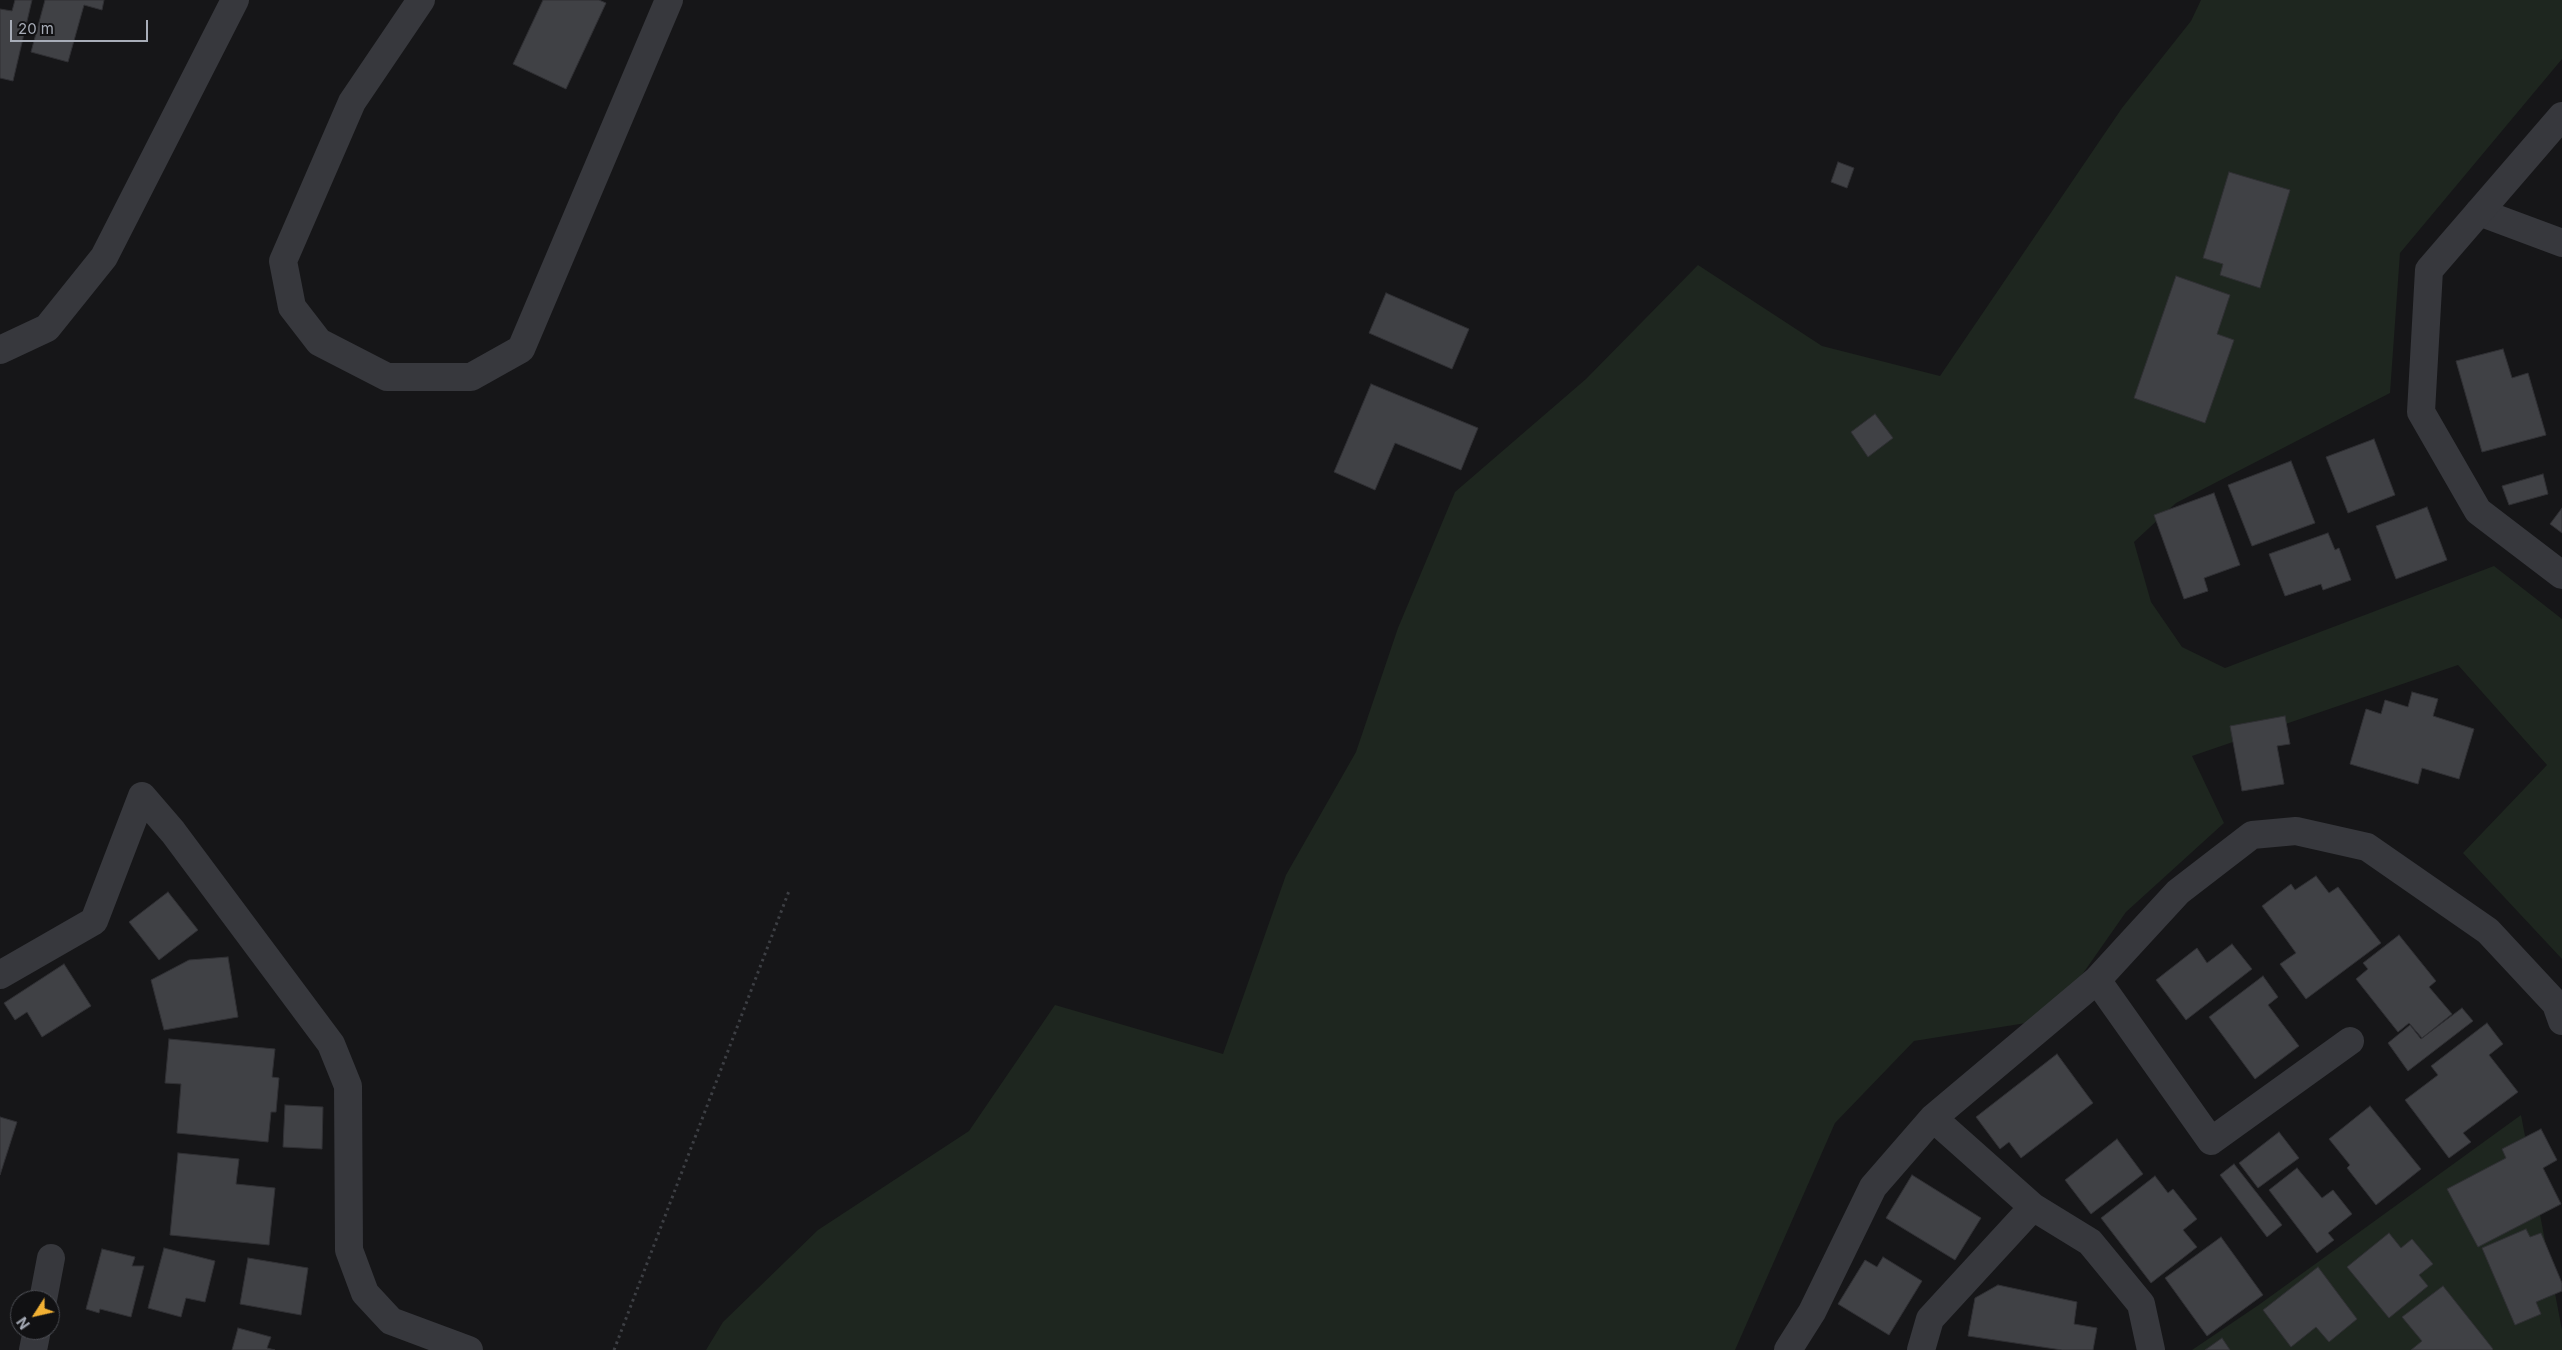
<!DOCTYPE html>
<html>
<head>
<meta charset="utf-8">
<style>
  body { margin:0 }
  #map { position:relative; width:2562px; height:1350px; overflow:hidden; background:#161618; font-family:Inter,sans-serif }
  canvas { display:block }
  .north { position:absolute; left:10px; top:1290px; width:50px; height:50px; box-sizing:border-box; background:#111113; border:1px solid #4d4f55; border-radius:50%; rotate:235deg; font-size:14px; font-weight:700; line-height:20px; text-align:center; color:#a8adb8 }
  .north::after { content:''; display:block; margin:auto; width:18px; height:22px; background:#f2b134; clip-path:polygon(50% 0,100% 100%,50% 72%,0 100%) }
  .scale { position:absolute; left:10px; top:20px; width:138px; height:22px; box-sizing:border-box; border:2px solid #a8adb8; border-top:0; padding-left:6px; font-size:15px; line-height:18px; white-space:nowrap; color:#a8adb8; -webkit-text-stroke:4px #111113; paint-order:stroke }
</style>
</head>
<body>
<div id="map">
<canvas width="2562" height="1350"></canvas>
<div class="north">N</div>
<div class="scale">20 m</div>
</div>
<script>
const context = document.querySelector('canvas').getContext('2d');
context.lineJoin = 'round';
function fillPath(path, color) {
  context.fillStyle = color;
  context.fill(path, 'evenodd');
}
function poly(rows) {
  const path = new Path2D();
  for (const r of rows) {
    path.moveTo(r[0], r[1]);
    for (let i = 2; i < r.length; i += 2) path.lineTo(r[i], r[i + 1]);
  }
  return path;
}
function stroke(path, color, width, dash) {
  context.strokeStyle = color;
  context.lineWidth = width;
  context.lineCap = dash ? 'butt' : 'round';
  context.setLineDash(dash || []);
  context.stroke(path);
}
fillPath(poly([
  [2201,0,2562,0,2562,59,2400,253,2390,393,2176,503,2134,542,2151,602,2182,647,2225,668,2494,566,2562,619,2562,959,2463,853,2547,765,2458,665,2192,756,2224,823,2126,912,2051,1019,1914,1041,1835,1123,1735,1350,706,1350,723,1322,818,1230,969,1131,1055,1005,1223,1054,1286,875,1356,752,1398,628,1455,492,1586,379,1698,265,1822,346,1940,376,2122,108,2191,21],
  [2521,1115,2562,1330,2562,1350,2192,1350,2260,1304]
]), '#1e261f');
const building = poly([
  [15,0,32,0,13,81,0,78,0,9,12,11,15,0],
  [45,0,104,0,102,10,84,5,68,62,31,52,45,0],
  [543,0,599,0,606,3,566,89,513,64,543,0],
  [1838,162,1854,168,1847,188,1831,182,1838,162],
  [2229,172,2290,190,2260,288,2220,275,2223,264,2203,258,2229,172],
  [2176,276,2230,295,2217,334,2234,340,2205,423,2134,398,2176,276],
  [1386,293,1469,329,1452,369,1369,333,1386,293],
  [2503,349,2512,378,2528,373,2546,435,2482,452,2456,361,2503,349],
  [1371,384,1478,428,1461,470,1395,443,1375,490,1334,472,1371,384],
  [1875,414,1893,438,1868,457,1851,432,1875,414],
  [2374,439,2395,495,2348,513,2326,457,2374,439],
  [2291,461,2315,523,2252,546,2228,485,2291,461],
  [2543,474,2548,494,2509,505,2502,486,2543,474],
  [2214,493,2240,565,2204,578,2208,591,2184,599,2154,515,2214,493],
  [2427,507,2447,560,2396,579,2376,526,2427,507],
  [2562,508,2562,533,2550,524,2562,508],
  [2328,533,2335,550,2339,548,2351,580,2323,590,2321,584,2285,596,2269,554,2328,533],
  [2412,692,2438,699,2433,716,2474,729,2459,779,2422,768,2418,784,2350,764,2366,709,2381,714,2385,700,2408,707,2412,692],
  [2285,716,2290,744,2277,746,2284,784,2242,791,2230,726,2285,716],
  [2316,876,2329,893,2338,887,2381,943,2306,999,2280,964,2296,953,2262,906,2291,884,2295,890,2316,876],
  [168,892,198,930,159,960,129,922,168,892],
  [2399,935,2436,981,2429,987,2452,1014,2422,1038,2409,1023,2398,1032,2356,979,2368,969,2363,963,2399,935],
  [2232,944,2252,969,2186,1020,2156,980,2197,948,2207,963,2232,944],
  [228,957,238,1017,164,1030,151,980,189,960,228,957],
  [64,964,91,1006,42,1037,27,1012,15,1020,4,1003,64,964],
  [2263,976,2278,997,2268,1005,2299,1046,2255,1079,2209,1017,2263,976],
  [2462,1008,2473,1021,2408,1071,2388,1043,2410,1025,2421,1039,2462,1008],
  [2487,1023,2503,1044,2489,1055,2518,1092,2463,1133,2471,1142,2449,1158,2405,1100,2438,1075,2431,1066,2487,1023],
  [169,1039,275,1049,272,1077,279,1078,276,1112,271,1112,268,1142,177,1133,181,1084,165,1083,169,1039],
  [2057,1054,2093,1103,2021,1158,2009,1142,2000,1149,1976,1117,2057,1054],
  [285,1105,323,1107,322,1149,283,1147,285,1105],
  [2370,1106,2421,1169,2376,1205,2347,1168,2350,1165,2329,1139,2370,1106],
  [0,1117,17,1122,0,1175,0,1117],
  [2541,1129,2557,1160,2543,1168,2561,1204,2478,1247,2447,1189,2506,1158,2502,1149,2541,1129],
  [2279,1132,2299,1158,2258,1188,2239,1163,2279,1132],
  [2117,1139,2143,1174,2091,1214,2065,1180,2117,1139],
  [178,1153,239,1159,236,1184,275,1188,269,1245,170,1235,178,1153],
  [2234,1164,2282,1225,2267,1237,2220,1175,2234,1164],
  [2297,1168,2322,1198,2333,1190,2352,1214,2328,1233,2334,1240,2317,1253,2269,1190,2297,1168],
  [1912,1175,1981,1218,1955,1260,1886,1218,1912,1175],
  [2155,1176,2168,1193,2173,1189,2197,1219,2183,1230,2197,1247,2151,1283,2101,1218,2155,1176],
  [2526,1229,2530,1237,2541,1233,2562,1283,2562,1291,2536,1302,2541,1314,2515,1325,2482,1248,2526,1229],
  [2389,1233,2401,1248,2412,1239,2433,1264,2419,1275,2428,1286,2389,1318,2347,1267,2389,1233],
  [2221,1237,2263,1295,2207,1336,2165,1278,2221,1237],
  [164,1248,215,1261,205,1302,186,1298,181,1317,148,1308,164,1248],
  [102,1249,135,1257,132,1266,144,1266,131,1317,100,1309,99,1313,86,1309,102,1249],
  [1883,1257,1922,1281,1889,1335,1838,1304,1865,1260,1877,1267,1883,1257],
  [248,1258,308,1268,301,1315,240,1304,248,1258],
  [2318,1267,2357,1319,2329,1342,2316,1327,2291,1347,2263,1310,2318,1267],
  [1998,1285,2077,1302,2074,1324,2097,1328,2093,1350,2062,1350,1968,1336,1975,1298,1998,1285],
  [2443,1286,2493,1349,2492,1350,2411,1350,2422,1341,2402,1317,2443,1286],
  [238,1328,271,1337,267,1348,275,1350,232,1350,238,1328],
  [2222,1338,2230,1350,2205,1350,2222,1338]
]);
fillPath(building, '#404145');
stroke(building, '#303034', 1);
stroke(poly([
  [614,1350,789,891]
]), '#3d3f44', 3, [2.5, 4]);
stroke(poly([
  [421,0,352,102,283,261,292,307,319,342,387,377,471,377,521,349,669,0],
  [2479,212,2562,243],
  [0,350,47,328,104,257,235,0],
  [0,975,94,921,142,796,173,832,331,1044,348,1086,349,1250,365,1293,391,1321,469,1350],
  [2097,980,2211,1141,2350,1041],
  [1933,1118,2033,1207,2090,1242,2141,1304,2151,1350],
  [43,1300,51,1258],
  [33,1350,37,1330],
  [1788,1350,1812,1312,1873,1187,1933,1118,2097,980,2178,892,2252,835,2296,831,2367,847,2488,931,2556,1004,2562,1021],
  [1921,1350,1930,1319,2033,1207]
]), '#37383d', 28);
stroke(poly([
  [2562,116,2429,270,2421,412,2478,511,2562,575]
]), '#37383d', 28);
</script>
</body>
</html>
